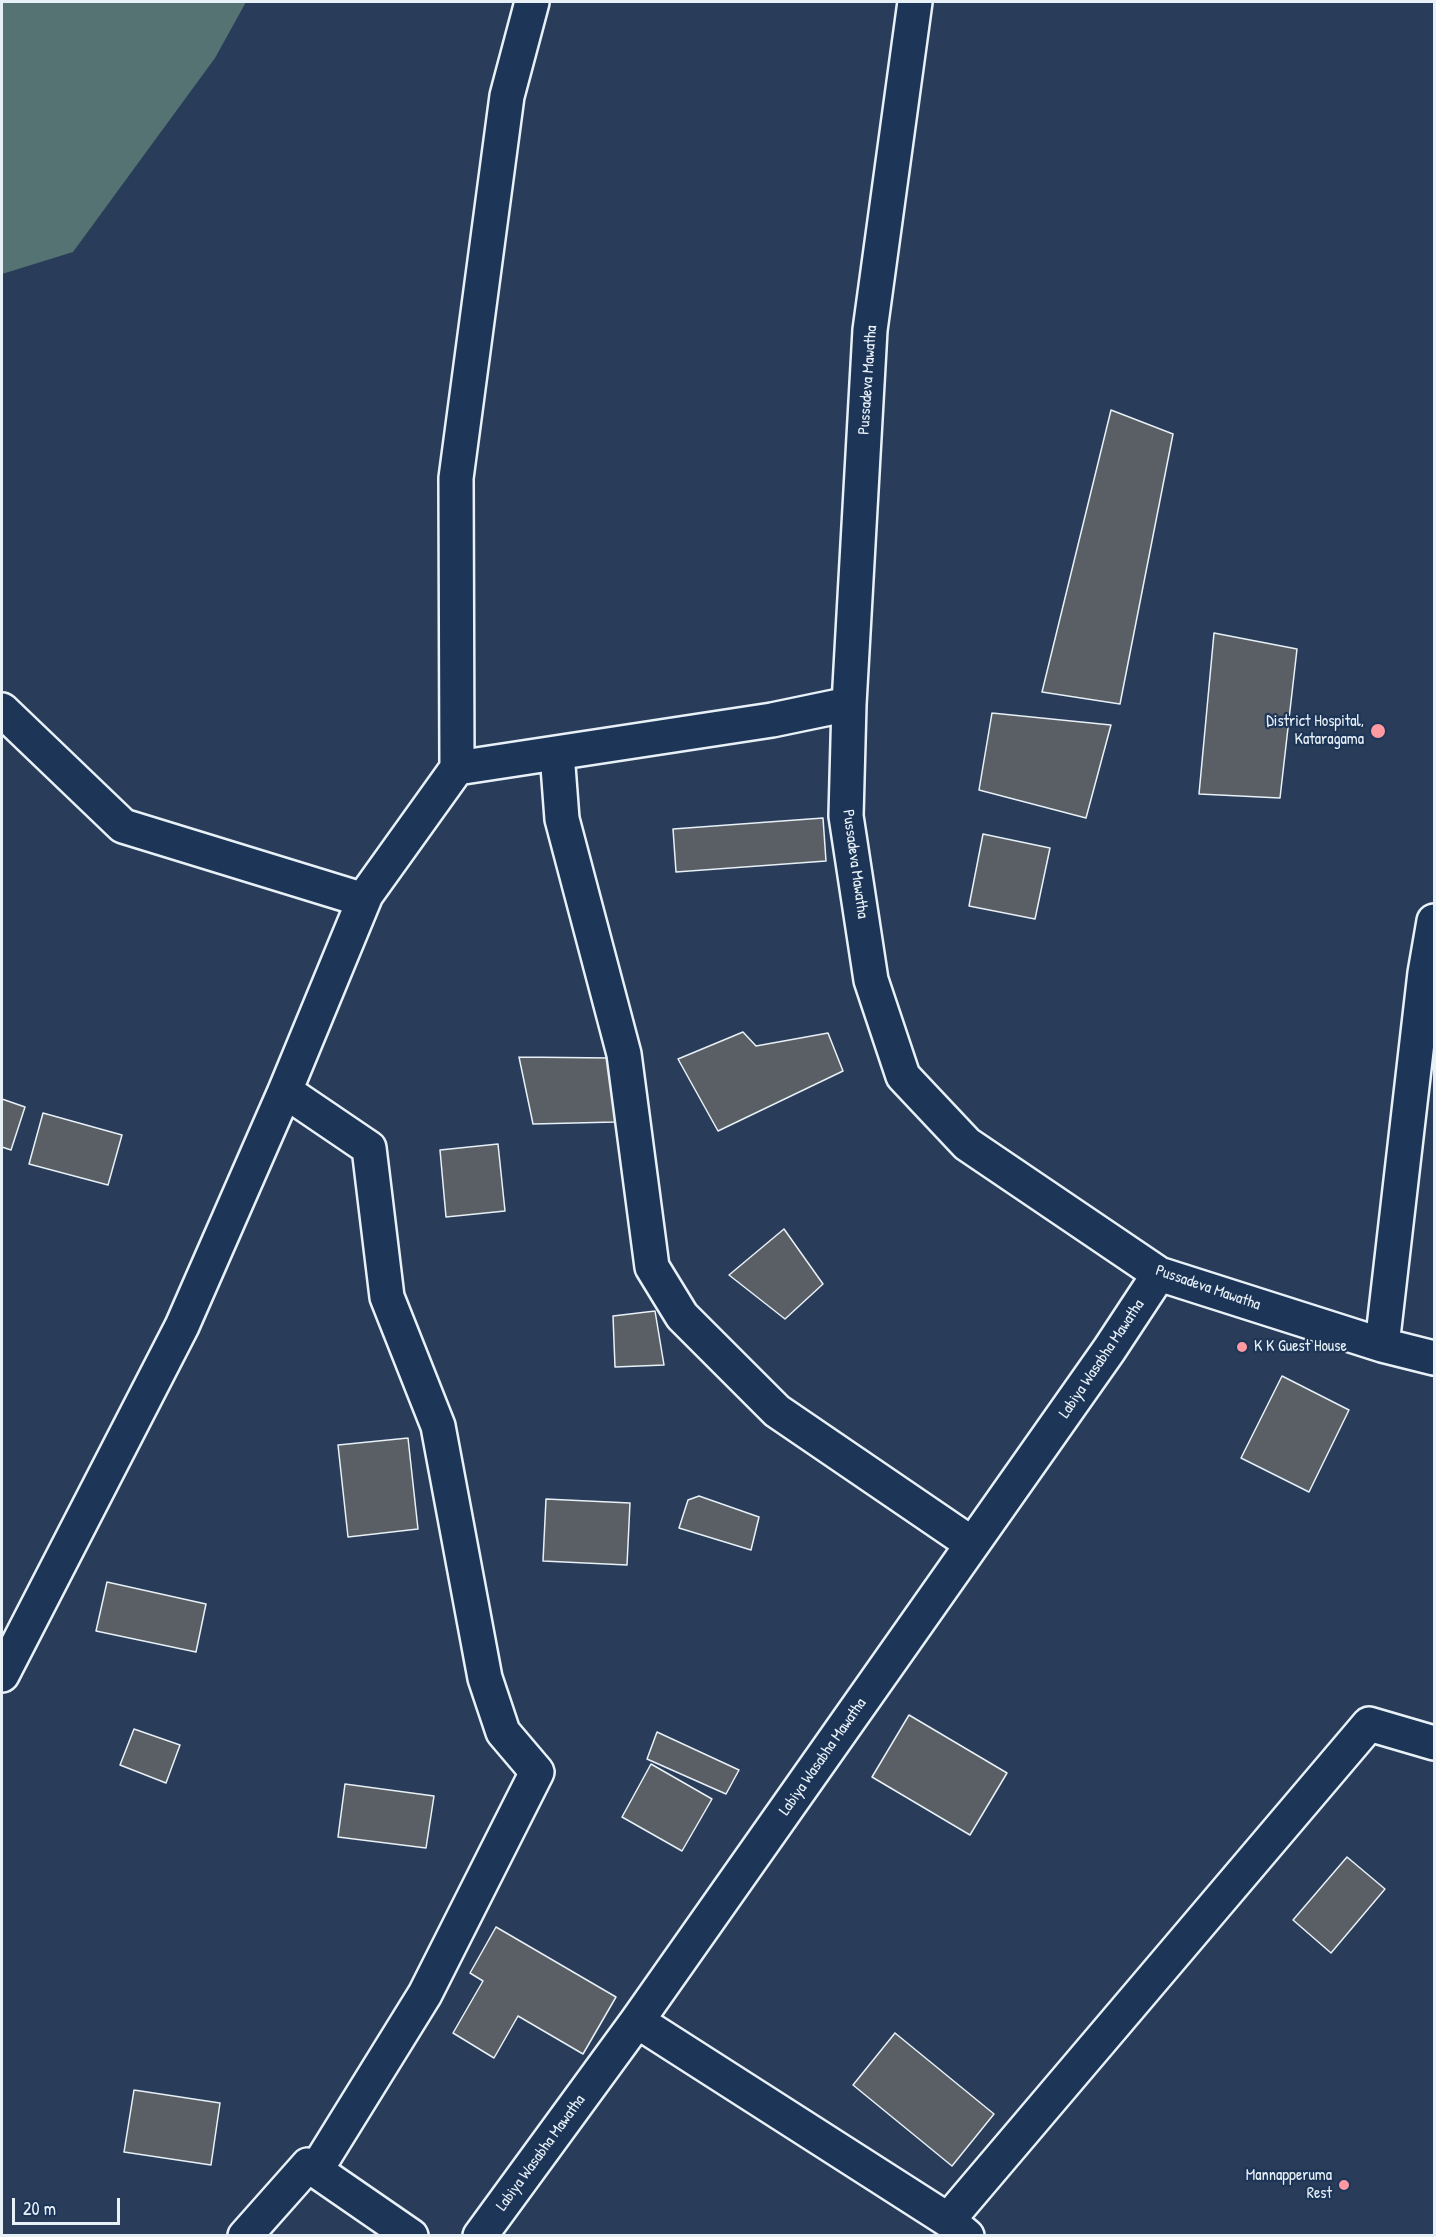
<!DOCTYPE html>
<html>
<head>
<meta charset="utf-8">
<style>
  body { margin:0 }
  #map { position:relative; width:1436px; height:2237px; overflow:hidden; background:#293d5a; font-family:"Patrick Hand",sans-serif }
  canvas { display:block }
  .frame { position:absolute; inset:0; border:3px solid #e8f1f8; pointer-events:none }
  .scale { position:absolute; left:12px; top:2198px; width:108px; height:27px; box-sizing:border-box; border:3px solid #e8f1f8; border-top:0; padding-left:8px; font-size:18px; line-height:21px; white-space:nowrap; color:#e8f1f8; -webkit-text-stroke:4px #1d3557; paint-order:stroke }
</style>
</head>
<body>
<div id="map">
<canvas width="1436" height="2237"></canvas>
<div class="frame"></div>
<div class="scale">20 m</div>
</div>
<script>
const context = document.querySelector('canvas').getContext('2d');
context.lineJoin = 'round';
function fillPath(path, color) {
  context.fillStyle = color;
  context.fill(path, 'evenodd');
}
function poly(rows) {
  const path = new Path2D();
  for (const r of rows) {
    path.moveTo(r[0], r[1]);
    for (let i = 2; i < r.length; i += 2) path.lineTo(r[i], r[i + 1]);
  }
  return path;
}
function stroke(path, color, width, dash) {
  context.strokeStyle = color;
  context.lineWidth = width;
  context.lineCap = dash ? 'butt' : 'round';
  context.setLineDash(dash || []);
  context.stroke(path);
}
function drawText(font, color, halo, rows, align = 'center') {
  context.font = font + ' "Patrick Hand",sans-serif';
  context.lineWidth = 4.5;
  context.setLineDash([]);
  context.textBaseline = 'middle';
  context.strokeStyle = halo;
  context.fillStyle = color;
  for (const [text, x, y, turn = 0] of rows) {
    context.save();
    context.translate(x, y);
    context.rotate((+turn || 0) * Math.PI / 180);
    context.textAlign = isNaN(turn) ? turn : align;
    if (halo) context.strokeText(text, 0, 0);
    context.fillText(text, 0, 0);
    context.restore();
  }
}
fillPath(poly([
  [2,2,246,2,215,58,73,252,2,274]
]), '#547372');
const building = poly([
  [1111,410,1173,434,1120,704,1042,692,1111,410],
  [1214,633,1297,649,1280,798,1199,794,1214,633],
  [992,713,1111,725,1086,818,979,790,992,713],
  [823,818,826,861,676,872,673,829,823,818],
  [983,834,1050,848,1035,919,969,906,983,834],
  [743,1032,756,1046,828,1033,843,1071,718,1131,678,1059,743,1032],
  [519,1057,610,1058,615,1122,533,1124,519,1057],
  [2,1099,25,1107,11,1150,2,1147,2,1099],
  [43,1113,122,1135,108,1185,29,1164,43,1113],
  [498,1144,505,1211,446,1217,440,1150,498,1144],
  [784,1229,823,1284,785,1319,729,1275,784,1229],
  [655,1311,664,1365,615,1367,613,1316,655,1311],
  [1282,1376,1349,1410,1309,1492,1241,1458,1282,1376],
  [408,1438,418,1529,348,1537,338,1445,408,1438],
  [699,1496,759,1517,751,1550,679,1528,688,1500,699,1496],
  [546,1499,630,1503,627,1565,543,1561,546,1499],
  [107,1582,206,1604,196,1652,96,1631,107,1582],
  [909,1715,1007,1773,970,1835,872,1777,909,1715],
  [134,1729,180,1745,166,1783,120,1765,134,1729],
  [657,1732,739,1770,726,1794,647,1759,657,1732],
  [651,1764,712,1799,682,1851,622,1817,651,1764],
  [345,1784,434,1796,426,1848,338,1837,345,1784],
  [1347,1857,1385,1889,1331,1953,1293,1920,1347,1857],
  [496,1927,616,1997,583,2054,518,2016,494,2058,453,2033,483,1981,470,1973,496,1927],
  [895,2033,994,2114,952,2166,853,2085,895,2033],
  [134,2090,220,2103,211,2165,124,2152,134,2090]
]);
fillPath(building, '#5a5f65');
stroke(building, '#e8f1f8', 1.5);
const minor = poly([
  [915,2,870,330,849,704,846,816,871,980,903,1076,967,1144,1159,1274,1382,1345,1434,1358],
  [2,710,123,826,364,900],
  [557,753,562,819,624,1054,652,1267,682,1316,777,1411,972,1544],
  [457,768,772,720,849,704],
  [285,1091,369,1148,387,1297,438,1426,485,1678,503,1732,537,1772,425,1994,316,2170],
  [1382,1345,1425,973,1434,921],
  [2,1675,182,1326,285,1091,366,895,457,768,456,478,507,96,532,2],
  [637,2021,948,2220,967,2236],
  [948,2220,1369,1724,1434,1743],
  [245,2236,308,2165,411,2236],
  [480,2236,637,2021,1109,1350,1159,1274]
]);
stroke(minor, '#e8f1f8', 38);
stroke(minor, '#1d3557', 33);
for (const [x, y, r, color] of [
  [1378,731,8,"#ff9aa2"],
  [1242,1347,6,"#ff9aa2"],
  [1344,2185,6,"#ff9aa2"]
]) {
  const dot = new Path2D();
  dot.arc(x, y, r, 0, 2 * Math.PI);
  context.fillStyle = color;
  context.fill(dot);
  stroke(dot, '#1d3557', 2);
}
drawText('16px', '#e8f1f8', '#1d3557', [
  ["Pussadeva Mawatha",868,380,-86],
  ["Pussadeva Mawatha",855,864,82],
  ["Pussadeva Mawatha",1208,1288,19],
  ["Labiya Wasabha Mawatha",1102,1359,-56],
  ["Labiya Wasabha Mawatha",823,1757,-55],
  ["Labiya Wasabha Mawatha",541,2153,-54]
]);
drawText('16px', '#e8f1f8', '#1d3557', [
  ["District Hospital,",1364,722],
  ["Kataragama",1364,740],
  ["K K Guest House",1254,1347,"left"],
  ["Mannapperuma",1332,2176],
  ["Rest",1332,2194]
], 'right');
</script>
</body>
</html>
